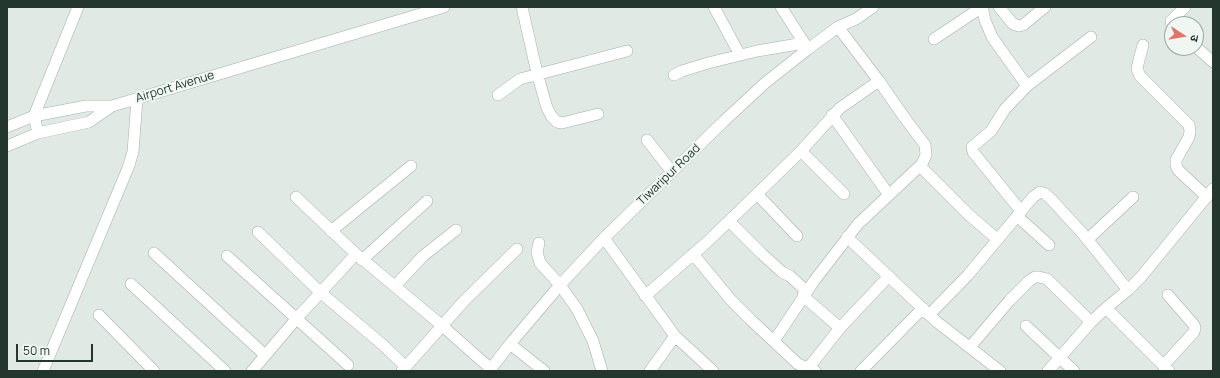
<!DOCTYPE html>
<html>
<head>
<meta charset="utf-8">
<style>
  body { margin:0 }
  #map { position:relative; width:1220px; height:378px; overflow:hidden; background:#e0e9e4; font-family:Manrope,"Noto Sans Devanagari",sans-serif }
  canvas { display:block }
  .frame { position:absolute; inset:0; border:8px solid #23372f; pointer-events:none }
  .north { position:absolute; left:1164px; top:16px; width:40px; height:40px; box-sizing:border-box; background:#f0f6f2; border:1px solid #9eaaa4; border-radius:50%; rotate:102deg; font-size:11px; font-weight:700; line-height:16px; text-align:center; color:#23372f }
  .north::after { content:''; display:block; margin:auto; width:14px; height:18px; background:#e07467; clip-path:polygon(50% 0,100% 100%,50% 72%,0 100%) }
  .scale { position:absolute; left:16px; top:344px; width:77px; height:18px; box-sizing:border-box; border:2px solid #23372f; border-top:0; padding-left:5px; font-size:12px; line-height:14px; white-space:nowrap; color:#23372f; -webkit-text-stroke:3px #f0f6f2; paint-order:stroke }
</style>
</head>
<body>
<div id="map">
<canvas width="1220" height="378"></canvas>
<div class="frame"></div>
<div class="north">उ</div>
<div class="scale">50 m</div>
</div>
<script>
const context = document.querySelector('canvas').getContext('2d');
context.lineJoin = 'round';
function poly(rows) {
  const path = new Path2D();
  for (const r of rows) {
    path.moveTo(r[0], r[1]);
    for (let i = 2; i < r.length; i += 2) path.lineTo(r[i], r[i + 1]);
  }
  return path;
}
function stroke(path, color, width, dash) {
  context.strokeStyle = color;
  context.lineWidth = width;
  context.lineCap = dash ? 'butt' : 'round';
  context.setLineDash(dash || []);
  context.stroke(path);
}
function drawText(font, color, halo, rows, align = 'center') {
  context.font = font + ' Manrope,sans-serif';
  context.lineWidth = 4;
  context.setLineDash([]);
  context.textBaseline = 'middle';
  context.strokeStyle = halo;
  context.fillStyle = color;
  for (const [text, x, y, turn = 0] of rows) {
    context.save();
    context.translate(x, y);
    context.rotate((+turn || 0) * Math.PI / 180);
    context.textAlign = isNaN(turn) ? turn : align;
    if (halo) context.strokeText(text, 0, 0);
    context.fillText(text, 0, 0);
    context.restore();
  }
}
const minor = poly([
  [522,7,537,73,547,108,552,117,557,122,562,123,598,114],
  [714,7,740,55],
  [781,7,808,49],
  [982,7,985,20,992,37,1027,86],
  [999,7,1013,24,1019,26,1023,25,1045,7],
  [1172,26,1171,21,1185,7],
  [934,39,982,7],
  [1143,45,1138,64,1137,69,1140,76,1189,125,1190,131,1189,137,1176,160,1176,165,1178,170,1207,197],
  [1196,47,1213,62],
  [674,75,682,71,708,63,757,51,804,43],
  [498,95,520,79,627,51],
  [832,115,889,195],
  [7,127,34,116,86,106,112,106],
  [38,133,34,116,78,7],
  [647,140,672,172],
  [7,146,38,133,89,122,112,106,444,7],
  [801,151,844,194],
  [920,166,969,215,997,239],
  [757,194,797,236],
  [296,197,356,254,439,323,491,369],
  [1021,211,973,152,972,147,991,131,1005,109,1027,86,1091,37],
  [1017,216,1049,245],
  [729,221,762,254,782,272,790,276,805,290,803,296,840,328],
  [331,231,411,166],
  [258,232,320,292,383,345,406,367],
  [847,237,937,322,1000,371],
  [604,238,675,336,650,371],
  [1087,240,1133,197],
  [539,243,537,252,540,263,560,285,577,309,593,341,602,371],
  [154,253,265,355],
  [693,254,731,300,752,321,798,364,815,371],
  [227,256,348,365],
  [362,260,427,201],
  [131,284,225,371],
  [395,286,423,256,456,230],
  [645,296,706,243,757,194,801,151,840,108,879,81],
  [1106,308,1169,371],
  [99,315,154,371],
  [929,315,968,275,1033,197,1040,192,1044,193,1051,199,1083,234,1128,290],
  [1026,326,1074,371],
  [675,336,713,371],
  [774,341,814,281,858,224,922,164,926,155,925,145,904,117,879,81,838,27],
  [510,344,544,371],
  [970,347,1010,300,1029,281,1035,277,1039,277,1047,279,1091,322],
  [1163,366,1194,332,1195,328,1194,325,1168,295],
  [43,371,128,168,133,152,137,99],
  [252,371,297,318,356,254],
  [402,371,464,301,517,249],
  [489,371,510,344,560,285,604,238,724,121,765,83,808,49,838,27,856,19,873,7],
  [806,371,840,328,889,276],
  [861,371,923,308],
  [1048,371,1091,322,1106,308,1128,290,1141,277,1213,189]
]);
stroke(minor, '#a4b0aa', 12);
stroke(minor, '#fff', 11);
drawText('12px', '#23372f', '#f0f6f2', [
  ["Airport Avenue",175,87,-17],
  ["Tiwaripur Road",669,175,-44]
]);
</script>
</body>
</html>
